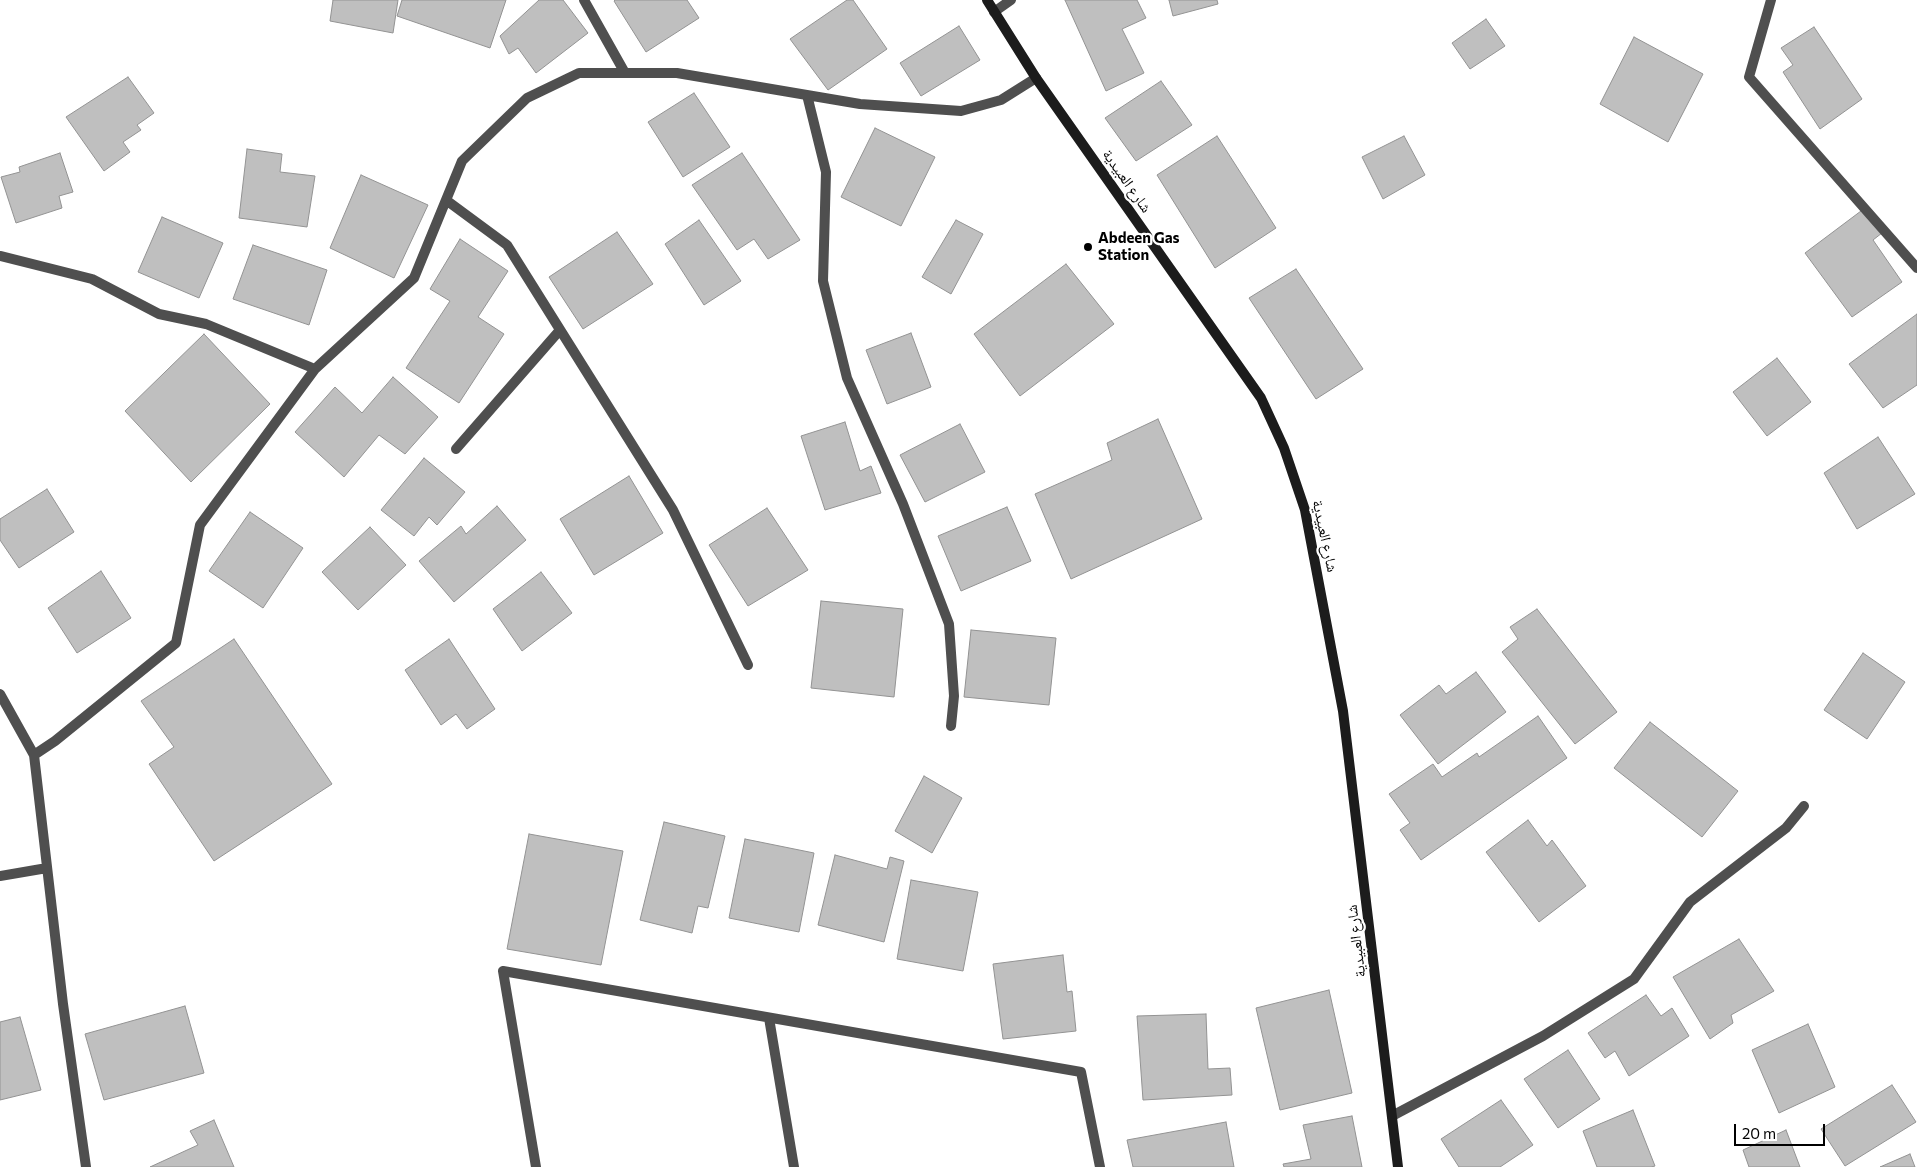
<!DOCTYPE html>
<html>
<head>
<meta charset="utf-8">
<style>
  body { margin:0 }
  #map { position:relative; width:1917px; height:1167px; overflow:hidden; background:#fff; font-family:Commissioner,sans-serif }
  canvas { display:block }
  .scale { position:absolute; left:1734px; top:1124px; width:91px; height:22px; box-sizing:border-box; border:2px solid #000; border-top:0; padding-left:6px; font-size:15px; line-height:18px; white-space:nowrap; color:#000; -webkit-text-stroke:4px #fff; paint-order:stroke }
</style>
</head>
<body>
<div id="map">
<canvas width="1917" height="1167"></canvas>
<div class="scale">20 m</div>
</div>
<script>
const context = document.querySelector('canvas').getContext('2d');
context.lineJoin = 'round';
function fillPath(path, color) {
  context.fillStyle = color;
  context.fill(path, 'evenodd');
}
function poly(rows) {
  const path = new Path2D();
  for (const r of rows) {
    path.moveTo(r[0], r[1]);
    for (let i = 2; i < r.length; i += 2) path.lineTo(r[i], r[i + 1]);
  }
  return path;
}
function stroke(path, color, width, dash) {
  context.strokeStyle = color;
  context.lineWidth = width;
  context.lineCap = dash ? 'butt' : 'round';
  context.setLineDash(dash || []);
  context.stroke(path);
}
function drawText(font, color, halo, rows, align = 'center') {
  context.font = font + ' Commissioner,"Noto Naskh Arabic",sans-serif';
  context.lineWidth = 4.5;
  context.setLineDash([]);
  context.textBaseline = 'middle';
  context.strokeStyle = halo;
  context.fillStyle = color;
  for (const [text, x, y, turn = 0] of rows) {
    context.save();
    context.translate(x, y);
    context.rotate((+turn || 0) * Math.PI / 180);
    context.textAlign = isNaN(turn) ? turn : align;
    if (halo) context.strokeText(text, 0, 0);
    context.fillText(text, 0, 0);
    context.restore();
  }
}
const building = poly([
  [333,0,398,0,393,33,330,21,333,0],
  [402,0,506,0,490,48,397,16,402,0],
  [539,0,563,0,588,33,536,73,518,48,509,54,500,36,539,0],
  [615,0,687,0,699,18,646,52,614,1,615,0],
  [847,0,853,0,887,49,828,90,790,39,847,0],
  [1065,0,1137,0,1146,18,1122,29,1144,73,1106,91,1065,0],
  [1169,0,1217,0,1218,4,1173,16,1169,0],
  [1486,19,1505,46,1470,69,1452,43,1486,19],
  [959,26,980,60,921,96,900,63,959,26],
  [1814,27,1862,99,1820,129,1783,72,1793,65,1781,48,1814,27],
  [1634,37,1703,74,1668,142,1600,104,1634,37],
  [128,77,154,113,137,125,141,130,123,142,130,152,104,171,66,117,128,77],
  [1161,81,1192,125,1136,161,1105,118,1161,81],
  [694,93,730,147,683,177,648,122,694,93],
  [875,128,935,157,901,226,841,197,875,128],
  [1217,136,1276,228,1215,268,1157,175,1217,136],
  [1404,136,1425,175,1383,199,1362,157,1404,136],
  [247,149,282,154,280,172,315,176,307,227,239,218,247,149],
  [60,153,73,192,59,196,62,208,16,223,1,177,20,172,19,167,60,153],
  [742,153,800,240,768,259,754,239,737,250,692,185,742,153],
  [361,175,428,205,394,278,330,248,361,175],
  [1865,208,1882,233,1873,240,1902,282,1852,317,1805,253,1865,208],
  [162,217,223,243,199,298,138,272,162,217],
  [699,220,741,281,704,305,665,244,699,220],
  [956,220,983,234,951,294,922,277,956,220],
  [617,232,653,284,583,329,549,277,617,232],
  [460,239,508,271,478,317,504,334,459,403,406,368,450,301,430,289,460,239],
  [253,245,327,270,309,325,233,299,253,245],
  [1066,264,1114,324,1020,396,974,334,1066,264],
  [1296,269,1363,369,1316,399,1249,298,1296,269],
  [1917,314,1917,385,1883,408,1849,364,1917,314],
  [911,333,931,387,887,404,866,350,911,333],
  [204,334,270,404,191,482,125,411,204,334],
  [1777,358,1811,402,1767,436,1733,392,1777,358],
  [393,377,438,417,405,454,379,435,344,477,295,432,335,387,362,413,393,377],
  [1158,419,1202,519,1071,579,1035,494,1112,460,1107,443,1158,419],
  [845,422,860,471,871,466,881,493,825,510,801,436,845,422],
  [960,424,985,472,925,502,900,455,960,424],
  [1878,437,1915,494,1857,529,1824,473,1878,437],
  [424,458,465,492,437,525,429,517,414,536,381,510,424,458],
  [629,476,663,533,594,575,560,519,629,476],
  [47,489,74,532,19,568,0,540,0,519,47,489],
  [497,506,526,540,454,602,419,561,461,526,466,534,497,506],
  [1007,507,1031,561,961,591,938,536,1007,507],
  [767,508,808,570,748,606,709,545,767,508],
  [250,512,303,548,263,608,209,571,250,512],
  [370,527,406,565,358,610,322,572,370,527],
  [101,571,131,618,77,653,48,608,101,571],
  [541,572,572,613,522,651,493,609,541,572],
  [821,601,903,609,894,697,811,688,821,601],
  [1537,609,1617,712,1575,744,1502,652,1518,639,1510,627,1537,609],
  [971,630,1056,638,1049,705,964,697,971,630],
  [234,639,332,784,214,861,149,764,174,747,141,701,234,639],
  [449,639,495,709,467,729,456,714,441,725,405,670,449,639],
  [1863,653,1905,682,1867,739,1824,710,1863,653],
  [1476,672,1506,712,1438,764,1400,715,1439,685,1446,694,1476,672],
  [1538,716,1567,758,1421,860,1400,830,1410,823,1389,794,1433,764,1442,777,1477,753,1479,757,1538,716],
  [1650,722,1738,791,1702,837,1614,768,1650,722],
  [924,776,962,798,932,853,895,831,924,776],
  [1528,820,1547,846,1552,840,1586,886,1539,922,1486,852,1528,820],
  [664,822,725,836,708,908,698,906,692,933,640,920,664,822],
  [529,834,623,851,601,965,507,949,529,834],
  [745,839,814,853,799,932,729,918,745,839],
  [835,855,887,869,890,857,904,861,884,942,818,925,835,855],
  [911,880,978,892,963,971,897,959,911,880],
  [1739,939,1774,991,1731,1015,1733,1023,1710,1039,1673,977,1739,939],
  [1063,955,1067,992,1072,991,1076,1031,1003,1039,993,964,1063,955],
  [1329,990,1352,1093,1280,1110,1256,1008,1329,990],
  [1646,995,1661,1016,1672,1008,1689,1036,1629,1076,1615,1051,1605,1058,1588,1033,1646,995],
  [185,1006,204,1073,104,1100,85,1034,185,1006],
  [1206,1014,1208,1069,1230,1068,1232,1095,1143,1100,1137,1016,1206,1014],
  [20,1017,41,1090,0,1100,0,1022,20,1017],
  [1808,1024,1835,1087,1779,1113,1752,1050,1808,1024],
  [1568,1050,1600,1099,1558,1128,1524,1079,1568,1050],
  [1892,1085,1916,1122,1845,1166,1821,1129,1892,1085],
  [1501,1100,1533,1145,1500,1167,1459,1167,1441,1139,1501,1100],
  [1633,1110,1655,1166,1651,1167,1597,1167,1583,1131,1633,1110],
  [1352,1116,1362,1167,1284,1167,1283,1164,1311,1159,1303,1125,1352,1116],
  [214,1120,234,1167,150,1167,198,1145,190,1131,214,1120],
  [1226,1122,1234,1167,1133,1167,1127,1140,1226,1122],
  [1786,1130,1800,1167,1749,1167,1743,1150,1786,1130],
  [1910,1154,1915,1167,1880,1167,1910,1154]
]);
fillPath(building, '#bfbfbf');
stroke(building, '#939393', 1);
stroke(poly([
  [584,0,625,73],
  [1771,0,1749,77,1917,268],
  [994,12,1011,0],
  [807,95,826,172,823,281,847,378,903,504,949,624,954,696,951,726],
  [446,200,507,245,673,510,748,665],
  [1,256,92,279,159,314,206,324,315,369],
  [456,449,560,330],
  [0,694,34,755,63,1004,86,1167],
  [34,755,55,741,176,643,200,525,315,369,414,278,462,161,527,98,579,73,677,73,860,104,961,111,1001,100,1036,78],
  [0,876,47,868],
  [769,1018,794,1167],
  [1392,1116,1543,1036,1634,979,1690,902,1786,828,1804,806],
  [536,1167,503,971,1081,1072,1100,1167]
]), '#4f4f4f', 10);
stroke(poly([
  [987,0,1036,78,1261,398,1284,448,1305,510,1343,711,1398,1167]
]), '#1c1c1c', 10);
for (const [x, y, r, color] of [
  [1088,247,5,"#000"]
]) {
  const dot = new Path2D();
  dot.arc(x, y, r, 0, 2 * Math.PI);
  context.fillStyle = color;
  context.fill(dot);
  stroke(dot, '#fff', 2);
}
drawText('15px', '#000', '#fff', [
  ["شارع العبيدية",1127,181,55],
  ["شارع العبيدية",1325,536,78],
  ["شارع العبيدية",1356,941,-97]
]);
drawText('bold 15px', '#000', '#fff', [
  ["Abdeen Gas",1098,238],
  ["Station",1098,255]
], 'left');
</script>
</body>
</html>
